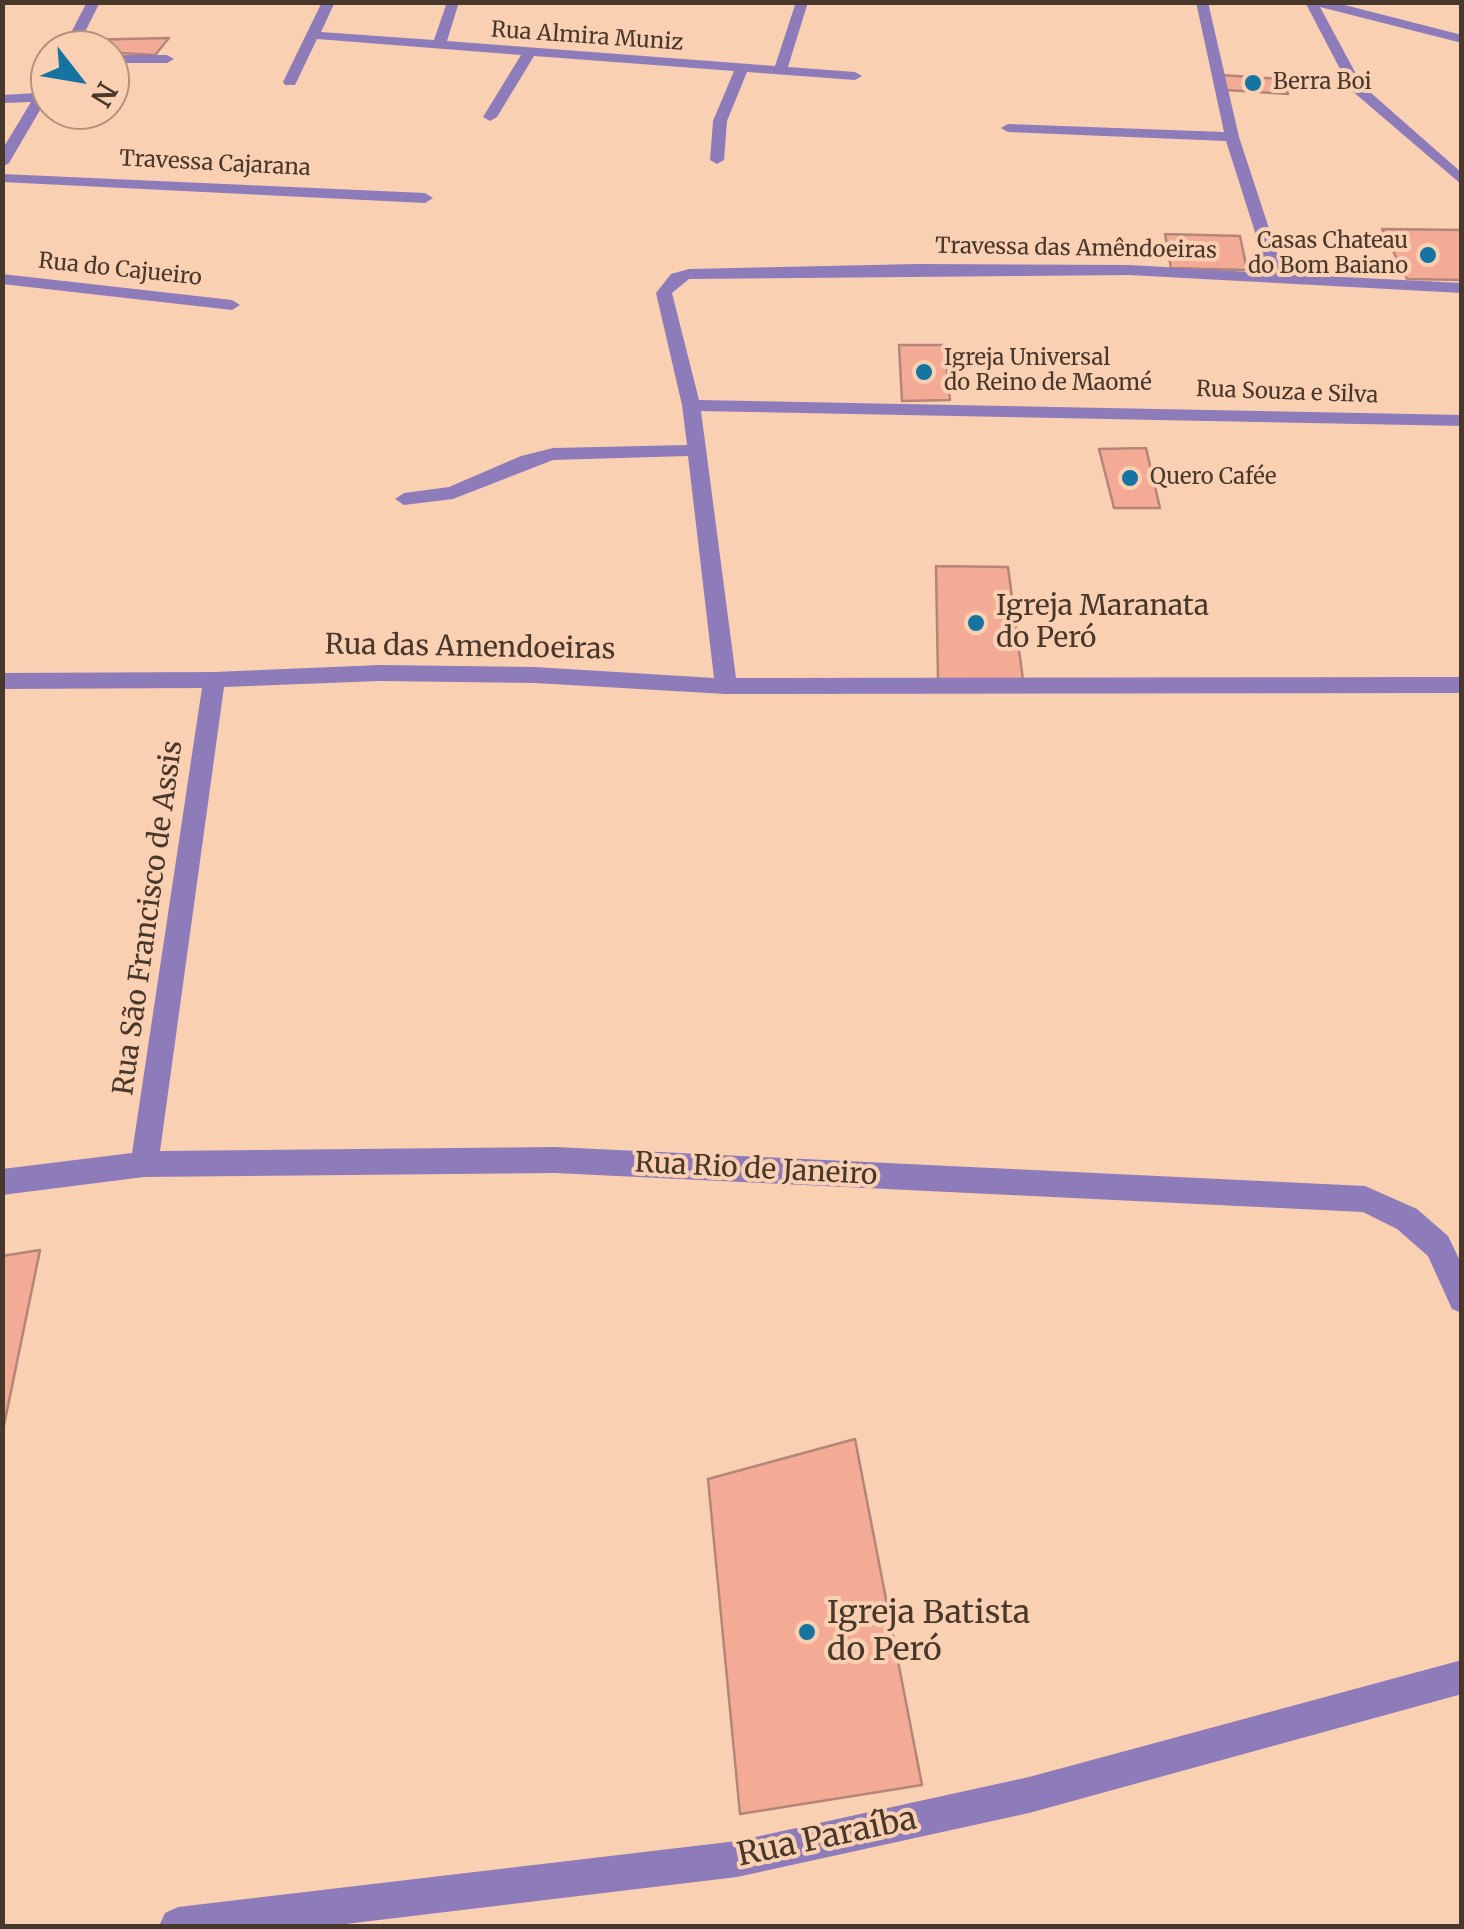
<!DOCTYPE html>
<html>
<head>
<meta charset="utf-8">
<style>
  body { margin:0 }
  #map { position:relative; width:1464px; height:1929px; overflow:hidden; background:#fad0b3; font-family:Merriweather,serif }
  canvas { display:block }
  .frame { position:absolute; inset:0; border:5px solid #48372b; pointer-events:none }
  .north { position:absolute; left:30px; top:30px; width:100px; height:100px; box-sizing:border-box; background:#fad0b3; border:2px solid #b3937d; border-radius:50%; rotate:121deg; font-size:28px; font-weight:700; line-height:40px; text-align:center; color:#48372b }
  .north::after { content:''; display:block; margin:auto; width:35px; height:45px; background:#1674a2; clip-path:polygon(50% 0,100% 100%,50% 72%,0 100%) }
</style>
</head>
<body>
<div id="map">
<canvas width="1464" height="1929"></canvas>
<div class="frame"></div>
<div class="north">N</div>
</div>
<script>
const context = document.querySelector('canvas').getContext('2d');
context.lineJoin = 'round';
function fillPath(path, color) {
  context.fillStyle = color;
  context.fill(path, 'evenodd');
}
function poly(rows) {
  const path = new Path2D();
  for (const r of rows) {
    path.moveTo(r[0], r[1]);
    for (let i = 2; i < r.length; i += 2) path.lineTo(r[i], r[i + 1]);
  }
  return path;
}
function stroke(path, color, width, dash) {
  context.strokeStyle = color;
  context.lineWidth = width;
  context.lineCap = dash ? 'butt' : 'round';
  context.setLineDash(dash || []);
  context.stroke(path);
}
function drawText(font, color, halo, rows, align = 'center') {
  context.font = font + ' Merriweather,serif';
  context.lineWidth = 8;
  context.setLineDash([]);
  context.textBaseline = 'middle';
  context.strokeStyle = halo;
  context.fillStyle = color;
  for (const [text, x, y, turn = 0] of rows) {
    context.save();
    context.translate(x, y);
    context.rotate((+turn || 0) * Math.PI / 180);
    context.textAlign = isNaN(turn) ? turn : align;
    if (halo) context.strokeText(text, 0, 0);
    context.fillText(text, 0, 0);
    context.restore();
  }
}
const building = poly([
  [169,38,155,55,70,50,77,40,169,38],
  [1220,75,1282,79,1288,94,1226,90,1220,75],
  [1382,229,1462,230,1462,280,1407,279,1382,229],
  [1165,234,1240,236,1247,270,1171,268,1165,234],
  [899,345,944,345,950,400,902,401,899,345],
  [1146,448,1160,508,1114,508,1099,449,1146,448],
  [936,566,1008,567,1023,680,938,680,936,566],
  [40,1250,2,1435,2,1256,40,1250],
  [855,1439,922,1785,740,1814,708,1479,855,1439]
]);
fillPath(building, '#f3ab96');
stroke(building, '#b48578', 2.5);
fillPath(poly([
  [87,2,100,2,76,50,62,50,87,2],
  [322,2,335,2,321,32,434,40,447,2,459,2,447,41,775,66,796,2,808,2,788,67,855,72,862,76,855,80,747,72,727,121,724,160,717,164,710,160,713,121,734,71,534,56,497,117,490,121,483,117,521,55,317,39,295,85,285,85,283,82,322,2],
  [1196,2,1208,2,1239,137,1284,274,1462,283,1462,293,1129,275,689,279,672,293,699,400,1462,415,1462,426,701,411,736,678,1462,677,1462,693,726,694,535,683,380,681,224,687,160,1151,555,1147,1365,1186,1417,1209,1448,1236,1462,1265,1462,1313,1452,1309,1428,1256,1397,1229,1363,1212,555,1173,144,1177,2,1195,2,1169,132,1153,202,688,2,689,2,673,214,672,380,665,535,667,714,678,688,456,553,460,453,499,404,505,395,499,404,493,449,487,521,456,553,448,687,445,682,405,656,293,671,274,689,269,917,264,1129,265,1268,273,1226,141,1008,132,1001,128,1008,124,1224,132,1196,2],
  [1305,2,1333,2,1462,35,1462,43,1320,7,1362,85,1462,173,1462,185,1351,90,1305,2],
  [110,55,167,55,174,59,167,63,110,63,110,55],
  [50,77,50,93,9,163,2,167,2,150,31,102,2,103,2,95,36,93,50,77],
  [2,174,425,193,433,198,425,203,2,182,2,174],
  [2,274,232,300,240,305,232,310,2,284,2,274],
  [1462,1660,1462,1694,1029,1813,737,1877,329,1926,159,1926,165,1913,178,1907,737,1841,1029,1777,1462,1660]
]), '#8d7bba');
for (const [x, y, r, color] of [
  [1253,83,10,"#1674a2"],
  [1428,255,10,"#1674a2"],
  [924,372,10,"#1674a2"],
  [1130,478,10,"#1674a2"],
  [976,623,10,"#1674a2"],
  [807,1632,10,"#1674a2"]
]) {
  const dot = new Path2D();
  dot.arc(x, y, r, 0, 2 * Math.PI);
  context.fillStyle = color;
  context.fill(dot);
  stroke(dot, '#fad0b3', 4);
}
drawText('22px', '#48372b', '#fad0b3', [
  ["Rua Almira Muniz",587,37,4],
  ["Travessa Cajarana",215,164,3],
  ["Travessa das Amêndoeiras",1076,249,1],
  ["Rua do Cajueiro",120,270,6],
  ["Rua Souza e Silva",1287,393,2]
]);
drawText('22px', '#48372b', '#fad0b3', [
  ["Berra Boi",1273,83],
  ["Casas Chateau",1408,242,"right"],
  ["do Bom Baiano",1408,267,"right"],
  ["Igreja Universal",944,359],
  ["do Reino de Maomé",944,384],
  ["Quero Cafée",1150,478]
], 'left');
drawText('28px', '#48372b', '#fad0b3', [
  ["Igreja Maranata",996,607],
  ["do Peró",996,639]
], 'left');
drawText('28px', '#48372b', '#fad0b3', [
  ["Rua das Amendoeiras",470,648,1],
  ["Rua São Francisco de Assis",149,918,-82],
  ["Rua Rio de Janeiro",756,1170,3]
]);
drawText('32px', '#48372b', '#fad0b3', [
  ["Igreja Batista",827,1614],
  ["do Peró",827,1651]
], 'left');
drawText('32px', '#48372b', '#fad0b3', [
  ["Rua Paraíba",827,1838,-12]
]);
</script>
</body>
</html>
